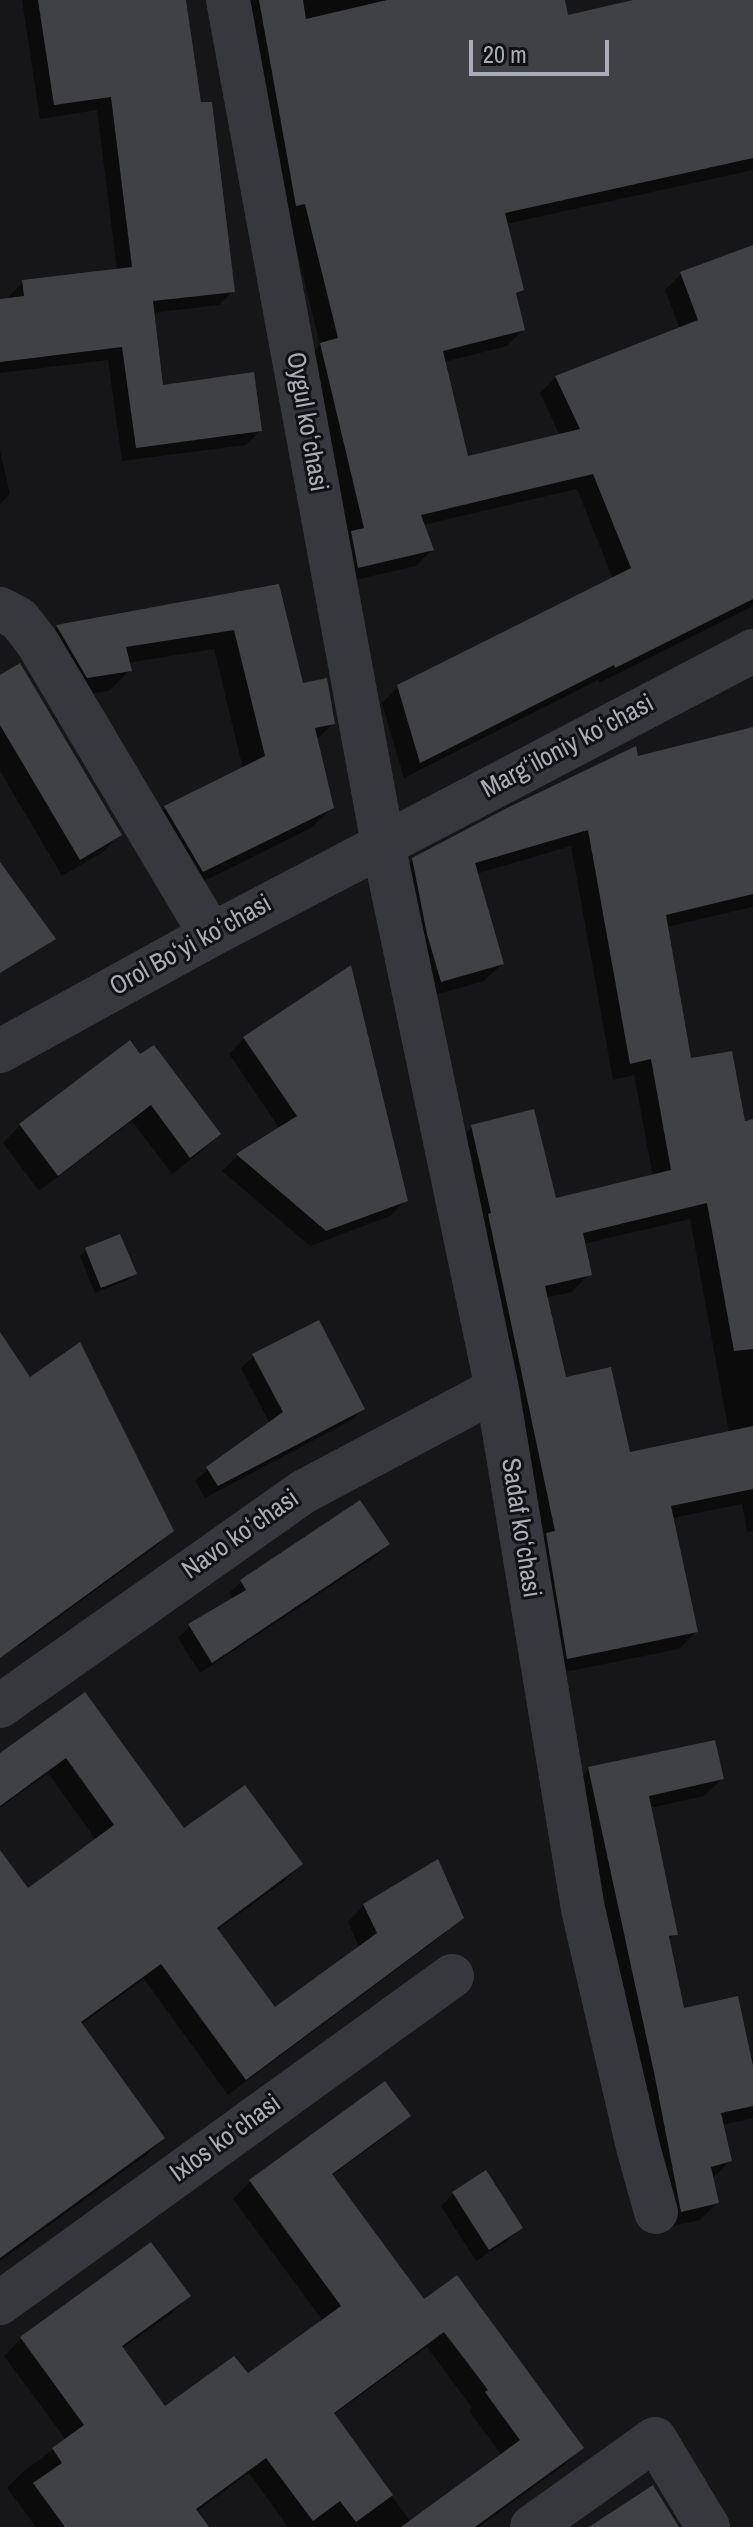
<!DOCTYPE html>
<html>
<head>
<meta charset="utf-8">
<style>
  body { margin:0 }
  #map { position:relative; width:753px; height:2527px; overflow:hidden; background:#161618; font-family:"Archivo Narrow",sans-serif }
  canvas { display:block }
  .scale { position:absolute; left:469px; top:40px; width:140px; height:36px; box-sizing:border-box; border:4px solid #a8adb8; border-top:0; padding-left:10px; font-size:24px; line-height:28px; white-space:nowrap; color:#a8adb8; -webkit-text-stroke:6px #111113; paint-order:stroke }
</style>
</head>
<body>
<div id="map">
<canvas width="753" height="2527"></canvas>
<div class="scale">20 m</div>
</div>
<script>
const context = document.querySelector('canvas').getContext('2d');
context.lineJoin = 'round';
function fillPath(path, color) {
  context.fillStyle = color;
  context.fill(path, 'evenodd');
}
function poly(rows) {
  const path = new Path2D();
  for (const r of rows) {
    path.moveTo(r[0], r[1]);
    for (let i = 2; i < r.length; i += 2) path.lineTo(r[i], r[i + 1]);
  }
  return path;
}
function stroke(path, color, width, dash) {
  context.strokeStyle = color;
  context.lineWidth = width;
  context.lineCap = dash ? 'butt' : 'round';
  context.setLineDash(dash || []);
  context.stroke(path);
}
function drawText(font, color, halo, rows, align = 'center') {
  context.font = font + ' "Archivo Narrow",sans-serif';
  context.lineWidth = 6;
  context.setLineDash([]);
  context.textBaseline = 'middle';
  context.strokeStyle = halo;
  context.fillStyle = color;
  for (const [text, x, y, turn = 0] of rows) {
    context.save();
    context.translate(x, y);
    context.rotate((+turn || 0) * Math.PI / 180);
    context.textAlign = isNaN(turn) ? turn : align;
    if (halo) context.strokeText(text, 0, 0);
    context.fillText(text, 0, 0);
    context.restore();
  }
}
fillPath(poly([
  [22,0,184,0,233,291,219,305,152,313,161,387,260,430,246,445,122,461,108,360,0,373,0,301,9,300,9,296,23,282,117,271,97,110,40,119],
  [241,0,563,0,567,17,642,0,753,0,753,170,506,224,521,290,515,296,523,330,507,346,444,362,466,458,560,436,540,393,556,377,680,329,665,290,681,274,753,247,753,606,599,683,598,680,404,778,382,703,398,687,613,579,577,489,423,525,432,550,416,566,342,583,304,361,320,345,289,219],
  [0,450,10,494,0,504],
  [278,587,302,686,333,723,316,741,332,808,311,828,182,892,144,828,165,808,243,769,214,649,127,663,129,671,109,691,67,697,37,647,57,627],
  [0,677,120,834,103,852,62,876,0,771],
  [753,729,753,907,666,927,689,1060,743,1123,753,1121,753,1531,747,1532,742,1504,672,1518,696,1632,679,1649,550,1675,455,1144,472,1127,555,1200,653,1177,634,1075,613,1080,571,846,476,874,502,964,484,981,424,998,395,877,413,860,636,758],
  [690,1219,729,1433,628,1454,564,1379,545,1298,572,1292,589,1274,583,1244],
  [244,1038,406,1200,390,1216,310,1246,222,1171,237,1156,280,1129,229,1054],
  [140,1056,219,1134,202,1151,172,1174,132,1121,39,1191,3,1143,20,1125],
  [87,1250,134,1273,128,1280,95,1293,80,1256],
  [0,1349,171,1531,155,1547,19,1646,0,1619],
  [254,1355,363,1409,350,1421,205,1498,195,1481,208,1469,270,1424,241,1368],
  [388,1544,376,1556,200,1673,178,1638,190,1626,234,1600,229,1593,241,1582],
  [85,1695,184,1831,301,1864,284,1881,216,1931,274,2010,359,1947,348,1922,364,1905,461,1917,444,1934,228,2095,144,1979,80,2025,163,2138,146,2155,0,2261,0,1911,96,1840,48,1773,0,1808,0,1755],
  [589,1769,722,1779,704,1796,649,1808,675,1934,668,1942,682,2010,749,2058,753,2057,753,2118,722,2125,730,2161,713,2178,717,2203,700,2220,664,2228,572,1786],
  [385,2084,408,2115,391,2132,331,2176,423,2302,581,2447,565,2464,479,2527,288,2527,249,2473,196,2512,207,2527,36,2527,7,2488,24,2471,66,2440,4,2356,21,2339,150,2244,188,2296,172,2313,121,2349,165,2409,247,2376,323,2321,233,2199,250,2182],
  [427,2347,472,2408,469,2411,502,2456,411,2522,333,2415],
  [454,2193,520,2228,507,2241,476,2261,441,2206]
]), '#0007');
fillPath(poly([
  [38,0,186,0,201,102,212,102,235,292,153,301,163,385,254,372,262,431,136,448,122,347,0,362,0,299,24,296,22,280,132,267,111,97,54,105],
  [259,0,303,0,306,19,387,0,565,0,568,15,633,0,753,0,753,158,505,213,524,290,516,293,525,330,443,351,468,456,580,429,555,376,698,320,680,272,753,245,753,599,615,668,614,665,420,763,397,685,631,568,593,474,421,515,434,550,358,568,351,531,364,528,320,343,338,338,305,204,296,206],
  [279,584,303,683,327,678,335,724,315,728,334,808,203,872,164,806,265,756,234,630,126,647,132,671,87,678,56,625],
  [20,663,122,835,80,860,0,725,0,675],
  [753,727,753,894,666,915,691,1058,732,1051,745,1121,753,1119,753,1349,734,1351,707,1203,583,1233,592,1275,545,1286,566,1377,611,1367,630,1452,753,1426,753,1489,671,1506,698,1632,567,1659,546,1533,555,1531,488,1214,491,1213,471,1125,534,1109,556,1198,671,1170,651,1059,630,1064,588,830,475,863,504,964,441,982,427,934,412,858,507,808,636,746,638,756],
  [0,862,56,939,0,973],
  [351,965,408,1201,326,1231,236,1154,297,1116,243,1037],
  [130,1040,140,1054,154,1045,221,1134,190,1158,151,1105,58,1176,19,1124],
  [120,1234,137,1274,101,1288,85,1248],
  [319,1320,365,1409,218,1486,206,1467,283,1412,252,1354],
  [0,1332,30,1377,80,1342,174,1531,0,1658],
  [360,1500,390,1544,212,1663,188,1624,246,1590,240,1580],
  [85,1692,184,1828,245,1785,303,1864,217,1928,275,2007,377,1933,363,1904,438,1859,464,1918,246,2080,161,1964,81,2022,165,2138,0,2258,0,1850,28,1888,114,1825,66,1758,0,1806,0,1753],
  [715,1740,724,1779,649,1796,678,1935,669,1936,684,2008,738,1996,753,2066,753,2106,721,2113,732,2161,711,2167,719,2203,681,2212,655,2077,588,1767],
  [385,2081,411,2116,332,2174,424,2299,457,2275,584,2448,475,2527,401,2527,520,2440,485,2392,488,2390,444,2332,334,2413,393,2495,356,2522,340,2501,313,2521,266,2458,196,2509,209,2527,65,2527,33,2483,62,2463,52,2448,84,2425,20,2337,151,2242,191,2296,122,2346,165,2406,234,2356,248,2373,341,2306,249,2180],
  [486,2170,523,2228,489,2250,452,2192],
  [653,2485,679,2527,589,2527]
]), '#404145');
stroke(poly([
  [228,0,383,844,497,1389,583,1909,638,2147,656,2212],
  [0,609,19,619,37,642,211,935],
  [0,1051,211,935,753,651],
  [0,1706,303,1492,497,1389],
  [0,2303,452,1976],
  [532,2527,655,2439,708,2527]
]), '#37383d', 44);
drawText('26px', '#a8adb8', '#111113', [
  ["Oygul koʻchasi",306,422,80],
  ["Margʻiloniy koʻchasi",568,747,-28],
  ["Orol Boʻyi koʻchasi",191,946,-29],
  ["Sadaf koʻchasi",520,1528,81],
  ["Navo koʻchasi",241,1535,-35],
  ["Ixlos koʻchasi",226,2139,-36]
]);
</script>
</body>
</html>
